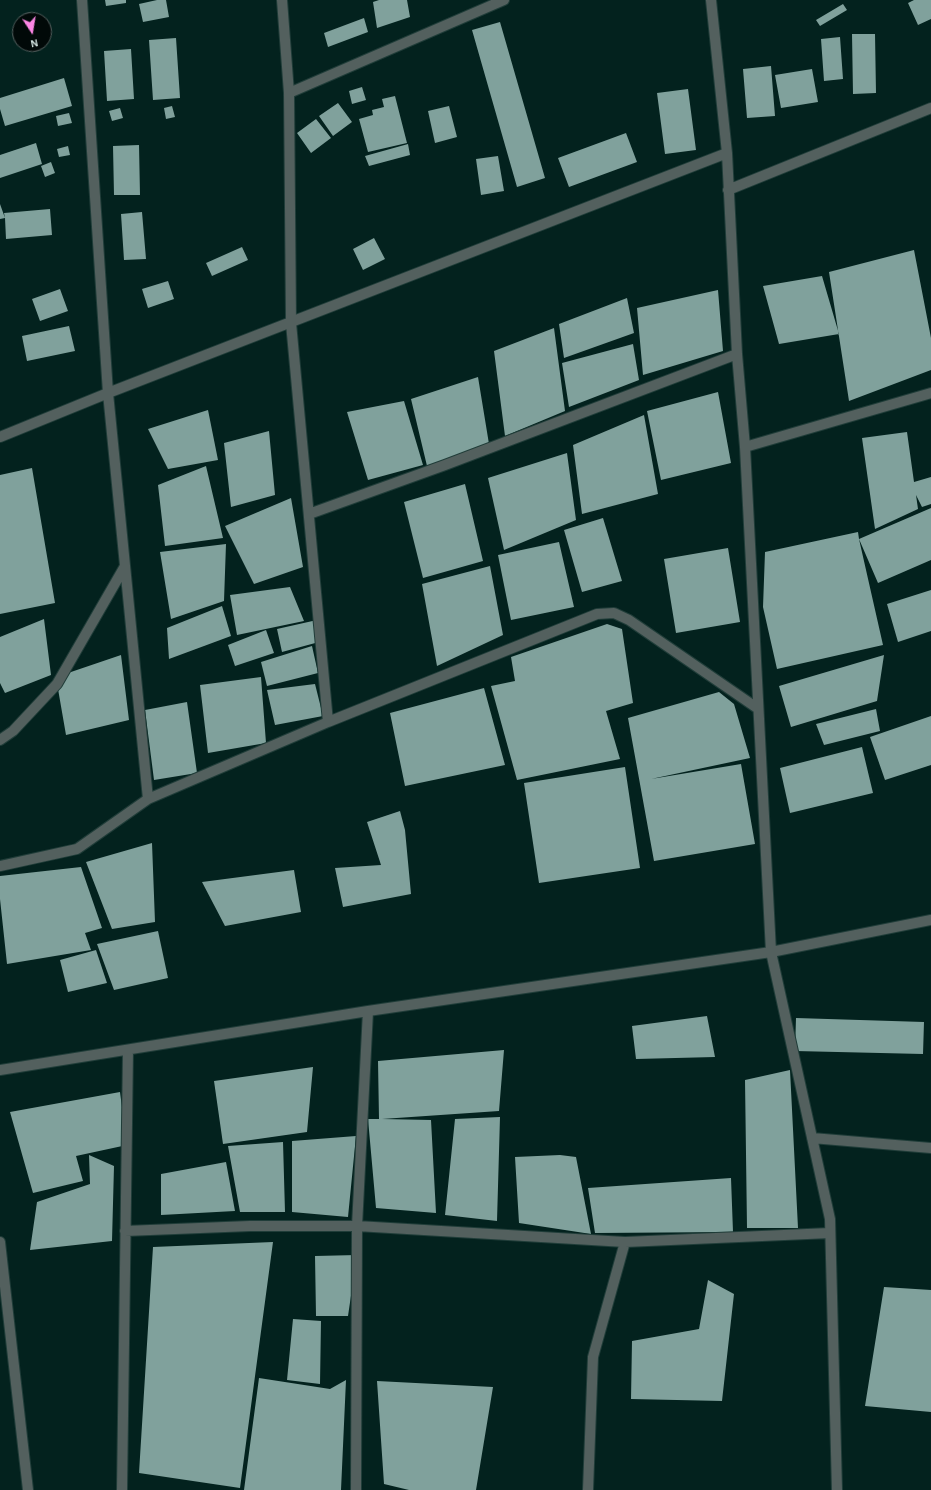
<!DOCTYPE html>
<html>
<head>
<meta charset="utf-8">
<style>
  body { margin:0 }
  #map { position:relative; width:931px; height:1490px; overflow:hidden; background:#03221e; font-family:"Alegreya Sans",sans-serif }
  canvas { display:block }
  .north { position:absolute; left:12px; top:12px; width:40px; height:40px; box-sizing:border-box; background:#010908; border:1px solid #545f5e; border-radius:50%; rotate:168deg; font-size:11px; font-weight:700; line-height:16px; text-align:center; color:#d0e1de }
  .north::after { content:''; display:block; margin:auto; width:14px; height:18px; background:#fc86e4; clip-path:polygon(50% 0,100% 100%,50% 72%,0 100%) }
</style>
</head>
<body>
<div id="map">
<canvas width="931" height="1490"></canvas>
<div class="north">N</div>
</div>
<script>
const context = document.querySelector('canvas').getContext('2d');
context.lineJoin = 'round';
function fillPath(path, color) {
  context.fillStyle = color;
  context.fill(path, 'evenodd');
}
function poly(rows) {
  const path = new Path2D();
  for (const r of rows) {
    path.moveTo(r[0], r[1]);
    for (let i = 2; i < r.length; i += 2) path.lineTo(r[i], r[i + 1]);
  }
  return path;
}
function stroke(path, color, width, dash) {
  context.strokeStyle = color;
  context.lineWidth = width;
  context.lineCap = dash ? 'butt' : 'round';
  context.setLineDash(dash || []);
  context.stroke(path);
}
fillPath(poly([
  [105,0,126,0,126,3,106,6],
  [157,0,166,0,169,17,143,22,139,4],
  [379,0,407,0,410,17,377,28,373,2],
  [914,0,931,0,931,19,918,25,908,3],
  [843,4,847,10,820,26,816,20],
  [364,18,368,32,328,47,324,33],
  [500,22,545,178,517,187,472,30],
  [852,34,875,34,876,93,853,94],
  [840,37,843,79,824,81,821,39],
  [176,38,180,98,153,100,149,40],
  [131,49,134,99,107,101,104,51],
  [771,66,775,116,747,118,743,69],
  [812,69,818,102,781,108,775,75],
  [64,78,72,106,5,126,0,109,0,98],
  [362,87,366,100,352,104,349,91],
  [688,89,696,150,665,154,657,93],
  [395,96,407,143,368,152,359,119,373,115,372,110,384,107,382,99],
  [338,103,352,122,333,136,319,116],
  [172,106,175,117,166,119,164,108],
  [449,106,457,137,435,143,428,111],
  [120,108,123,118,112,121,109,111],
  [69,113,72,123,58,126,56,116],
  [316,119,331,138,311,153,297,133],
  [626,133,637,162,569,187,558,158],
  [36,143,42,164,0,178,0,155],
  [408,144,410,155,369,166,365,156],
  [139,145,140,195,114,195,113,146],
  [68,146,70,155,59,157,57,149],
  [498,156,504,191,481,195,476,159],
  [51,162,55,173,45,177,41,166],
  [0,204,5,218,4,213,50,209,52,235,6,239,5,218,0,219],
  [142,212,146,259,124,260,121,214],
  [374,238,385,259,363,270,353,249],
  [242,247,248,260,212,276,206,263],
  [914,250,931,338,931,370,849,401,829,272],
  [822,276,839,334,779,344,763,286],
  [168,281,174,299,148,308,142,289],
  [60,289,68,311,40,321,32,299],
  [718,290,723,351,643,375,637,308],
  [627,298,634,333,564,358,559,324],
  [69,326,75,351,27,361,22,336],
  [554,328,565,411,505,436,494,351],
  [633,344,639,380,569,407,562,363],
  [478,377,489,444,427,466,411,399],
  [718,392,731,463,661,480,647,411],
  [404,401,423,465,368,480,347,412],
  [208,410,218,460,168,469,148,429],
  [644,415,658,494,582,514,573,445],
  [269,431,275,495,231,507,224,443],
  [907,432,914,482,931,477,931,504,922,507,916,495,918,509,875,529,862,438],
  [567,453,576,520,504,550,488,478],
  [206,466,223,538,165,546,158,485],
  [32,468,55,603,0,614,0,475],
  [465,484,483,561,423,578,404,502],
  [291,498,303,567,254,584,225,526],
  [931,508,931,560,878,583,859,539,883,645,777,669,763,607,765,552,858,532,859,539],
  [603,518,622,581,582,592,564,530],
  [559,542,574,607,511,620,498,555],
  [226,544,224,601,171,619,160,552],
  [728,548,740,622,676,633,664,559],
  [490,566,503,635,437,666,422,584],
  [290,587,304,621,237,635,230,595],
  [931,590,931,631,898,642,887,604],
  [222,606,231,636,169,659,167,628],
  [44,619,51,675,5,693,0,683,0,637],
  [317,620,319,642,282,652,277,629],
  [607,624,622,629,633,703,606,711,620,759,517,780,491,686,515,681,511,657],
  [266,630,274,653,235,666,228,645],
  [312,646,318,673,267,686,261,662],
  [121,655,129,720,66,735,58,689,68,673],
  [884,655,877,701,791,727,779,686],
  [261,677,266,743,208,753,200,685],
  [315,684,323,716,275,725,267,690],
  [484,688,505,765,405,786,390,713],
  [719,692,734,704,750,758,651,779,741,764,755,844,654,861,628,718],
  [187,702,197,773,154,780,145,710],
  [876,709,880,731,824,745,816,724],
  [931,716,931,765,885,780,870,737],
  [862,747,873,793,790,813,780,768],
  [625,767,640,868,539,883,524,783],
  [400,811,405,830,411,894,343,907,335,868,381,865,367,822],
  [152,843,155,922,112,929,86,862],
  [81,867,102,928,85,933,91,950,7,964,0,899,0,876],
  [294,870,301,912,225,926,202,882],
  [158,931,168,978,114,990,97,944],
  [96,950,107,983,68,992,60,960],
  [707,1016,715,1057,636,1059,632,1026],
  [796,1018,924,1022,923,1054,795,1051],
  [504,1050,499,1111,382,1119,431,1120,436,1213,376,1208,368,1119,379,1119,378,1061],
  [313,1067,307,1132,223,1144,214,1081],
  [790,1070,798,1228,747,1228,745,1080],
  [120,1092,127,1145,76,1156,83,1181,33,1193,10,1112],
  [500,1117,497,1221,445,1215,455,1119],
  [356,1136,348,1217,292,1212,292,1141],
  [283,1142,285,1212,240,1212,228,1146],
  [89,1155,114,1166,112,1241,30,1250,37,1202,90,1184],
  [560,1155,576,1157,591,1234,519,1223,515,1157],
  [226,1162,235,1211,161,1215,161,1174],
  [731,1178,733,1232,595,1233,588,1188],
  [273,1242,240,1488,139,1473,153,1247],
  [357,1255,348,1316,316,1316,315,1256],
  [708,1280,734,1294,722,1401,631,1399,632,1341,699,1329],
  [884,1287,931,1290,931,1412,865,1406],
  [293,1319,321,1321,320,1384,287,1380],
  [259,1378,330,1389,346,1380,341,1490,244,1490],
  [377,1381,493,1387,476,1490,409,1490,384,1484]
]), '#80a19c');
const minor = poly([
  [82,0,108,393,148,799],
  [282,0,289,93,291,323,328,722],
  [711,0,727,153,737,354,745,447,771,952,830,1219,837,1490],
  [289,93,504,0],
  [728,190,931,108],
  [0,437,108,393,727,153],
  [745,447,931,393],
  [309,514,445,465,737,354],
  [0,740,13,731,57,684,125,566],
  [0,866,77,849,148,799,328,722,597,614,614,613,629,620,757,708],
  [0,1070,368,1011,771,952,931,920],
  [812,1138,931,1148],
  [125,1231,250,1226,357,1226,625,1242,830,1233],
  [0,1242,28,1490],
  [122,1490,128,1050],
  [356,1490,357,1226,368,1011],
  [588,1490,593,1357,625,1242]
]);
stroke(minor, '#203d39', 12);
stroke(minor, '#53605e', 10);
</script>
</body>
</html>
